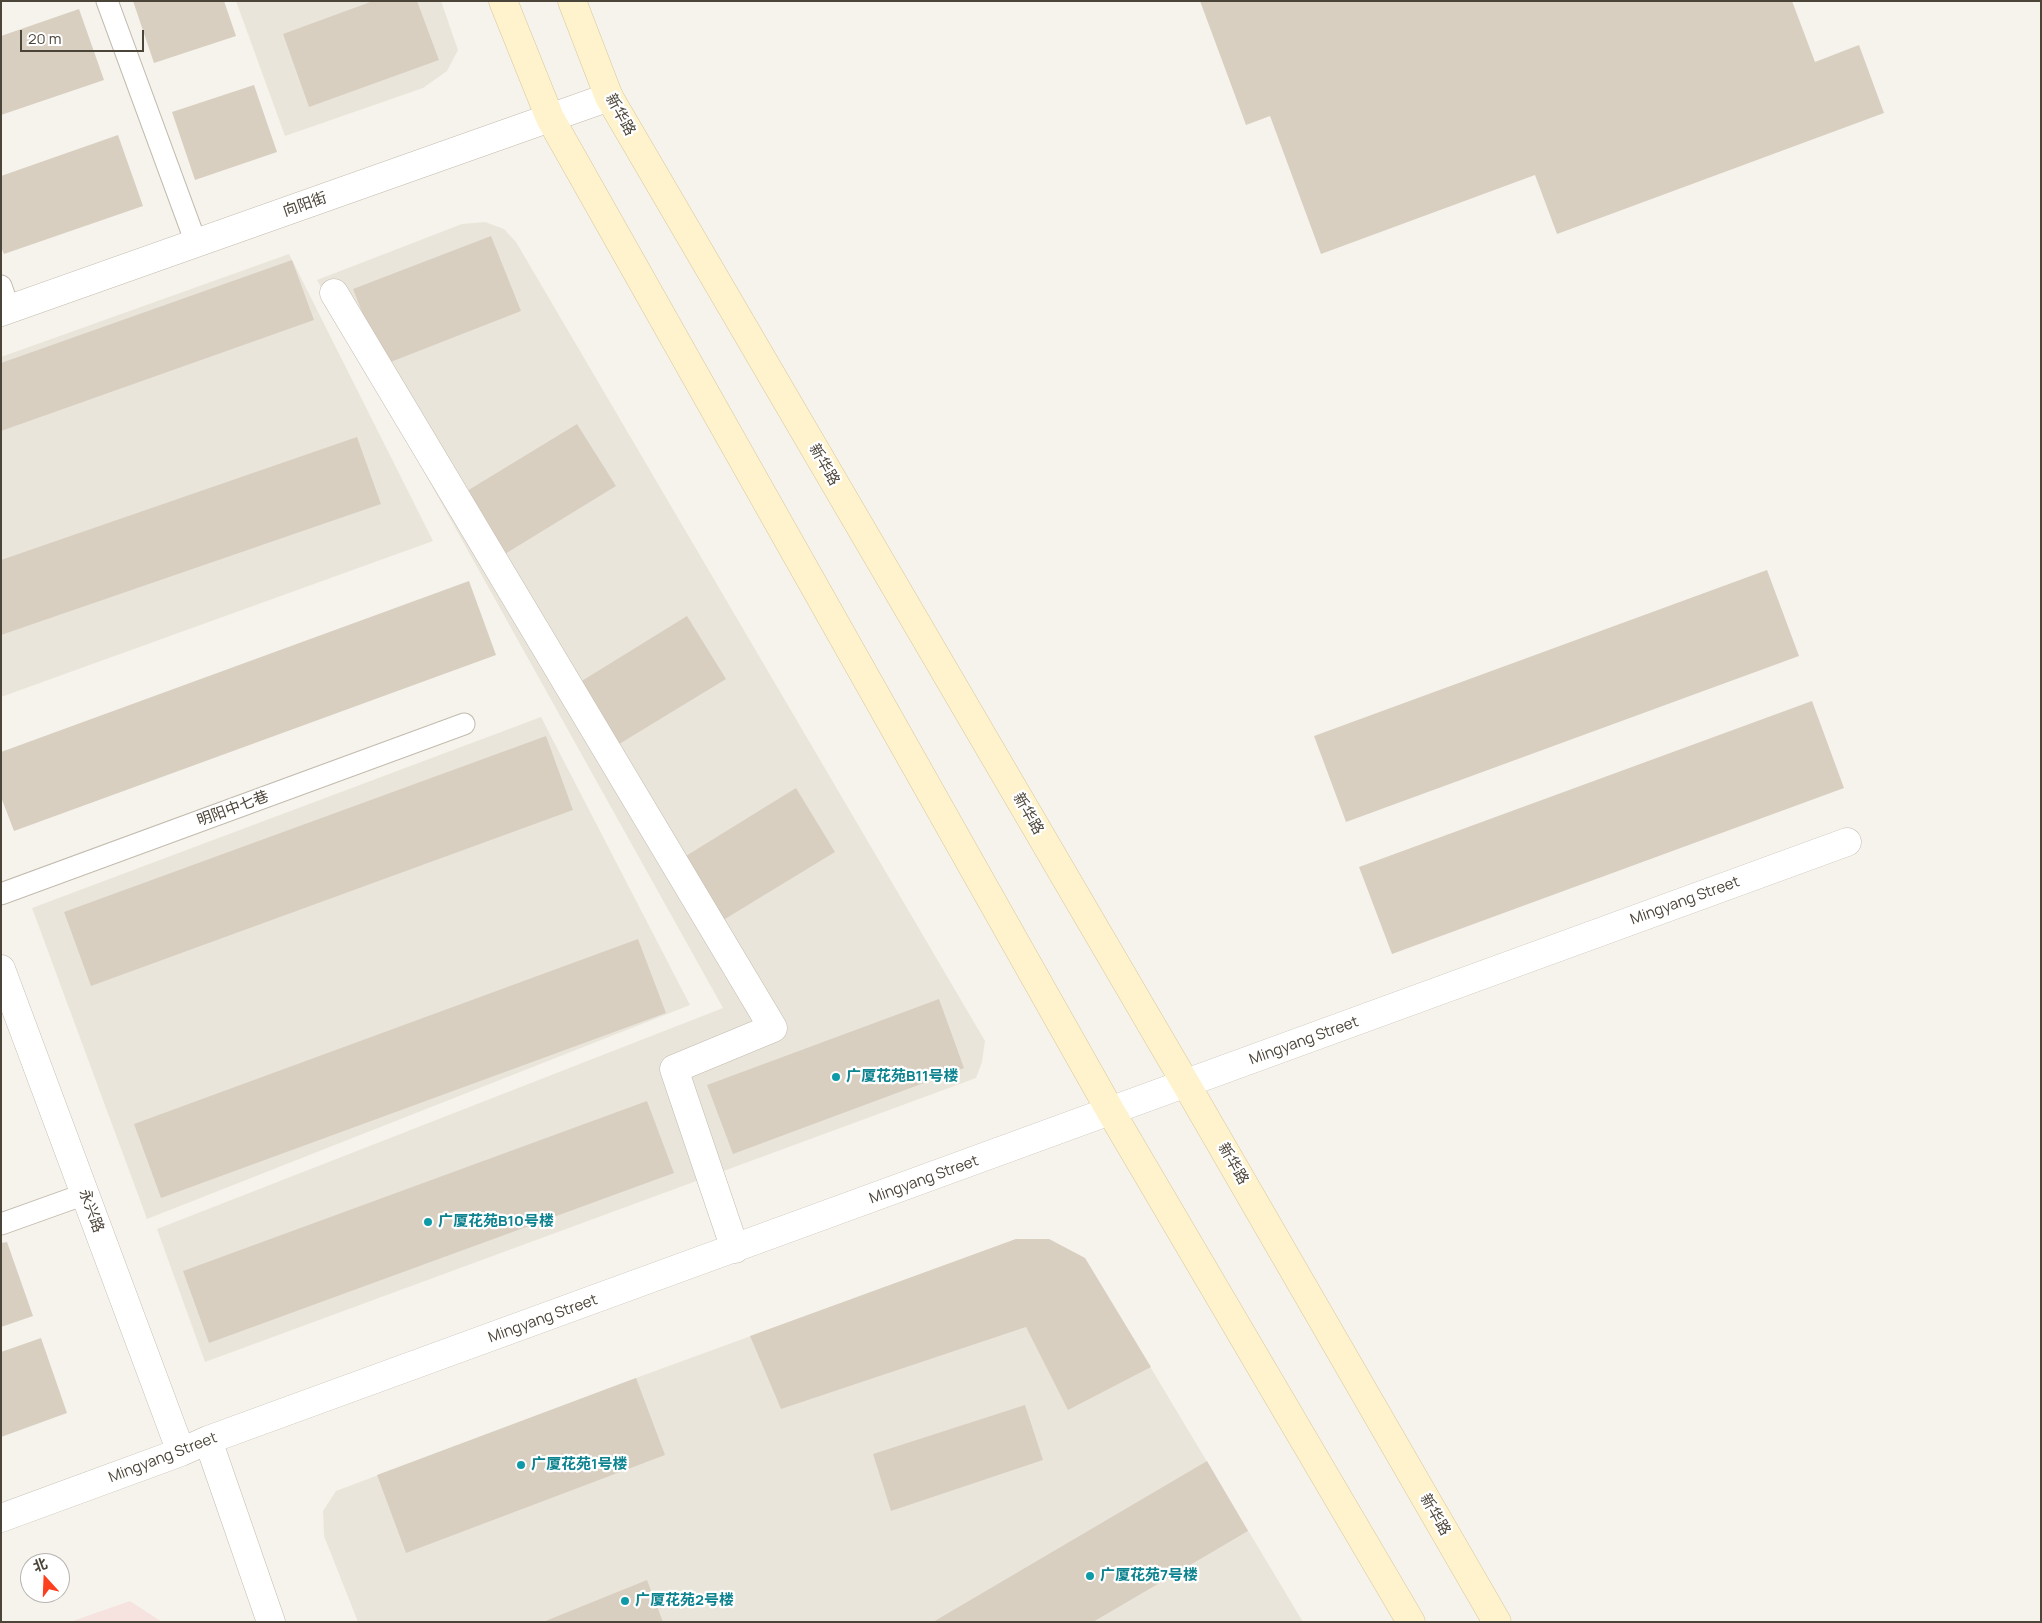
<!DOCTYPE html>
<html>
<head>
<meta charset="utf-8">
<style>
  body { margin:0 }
  #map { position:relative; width:2042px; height:1623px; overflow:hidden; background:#f6f3ec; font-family:Manrope,"Noto Sans SC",sans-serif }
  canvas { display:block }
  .frame { position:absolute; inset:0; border:2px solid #4b4439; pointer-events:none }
  .north { position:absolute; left:20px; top:1553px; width:50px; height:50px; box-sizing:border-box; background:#fff; border:1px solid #b7b4b0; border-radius:50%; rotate:340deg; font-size:14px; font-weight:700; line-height:20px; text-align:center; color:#4b4439 }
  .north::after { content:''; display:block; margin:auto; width:18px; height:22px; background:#fc3f1d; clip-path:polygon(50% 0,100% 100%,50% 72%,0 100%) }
  .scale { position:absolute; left:20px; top:30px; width:124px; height:22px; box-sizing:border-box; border:2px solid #4b4439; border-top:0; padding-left:6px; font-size:15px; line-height:18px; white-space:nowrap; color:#4b4439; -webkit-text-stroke:4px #fff; paint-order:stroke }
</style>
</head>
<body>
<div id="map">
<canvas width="2042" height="1623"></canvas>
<div class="frame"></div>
<div class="north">北</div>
<div class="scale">20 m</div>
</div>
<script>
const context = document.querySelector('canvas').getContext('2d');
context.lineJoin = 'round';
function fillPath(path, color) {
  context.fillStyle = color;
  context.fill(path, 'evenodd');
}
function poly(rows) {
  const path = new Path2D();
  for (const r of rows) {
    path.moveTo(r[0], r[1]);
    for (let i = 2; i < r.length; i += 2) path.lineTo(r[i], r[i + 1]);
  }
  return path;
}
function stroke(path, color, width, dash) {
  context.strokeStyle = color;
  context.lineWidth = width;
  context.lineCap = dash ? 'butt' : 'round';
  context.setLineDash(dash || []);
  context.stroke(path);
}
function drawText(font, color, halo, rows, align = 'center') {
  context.font = font + ' Manrope,"Noto Sans SC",sans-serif';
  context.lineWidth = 4.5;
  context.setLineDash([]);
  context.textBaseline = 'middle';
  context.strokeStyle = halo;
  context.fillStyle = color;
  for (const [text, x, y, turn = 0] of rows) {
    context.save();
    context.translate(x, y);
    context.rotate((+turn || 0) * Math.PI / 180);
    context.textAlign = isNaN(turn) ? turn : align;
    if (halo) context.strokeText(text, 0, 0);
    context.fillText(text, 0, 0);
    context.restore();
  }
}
fillPath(poly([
  [236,1,441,1,458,50,447,71,423,88,285,136],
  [485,222,504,229,516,242,985,1041,982,1062,976,1078,205,1362,157,1229,723,1008,317,280,462,224],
  [289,254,433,541,1,697,1,357],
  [541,717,690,1005,147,1219,32,908],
  [1016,1239,1049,1239,1085,1258,1303,1622,358,1622,324,1536,323,1511,336,1491,636,1378]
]), '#eae5da');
fillPath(poly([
  [130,1601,162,1622,70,1622]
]), '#f6e3e0');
fillPath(poly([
  [133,1,224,1,236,36,154,63],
  [373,1,417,1,439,60,309,107,283,34],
  [1200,1,1792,1,1815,62,1859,45,1884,113,1557,234,1535,175,1321,254,1270,116,1246,125],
  [79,9,104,80,1,115,1,36],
  [254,85,277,152,195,180,172,112],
  [118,135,143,206,4,254,1,247,1,176],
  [491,236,521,311,383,365,353,289],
  [292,260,314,320,1,431,1,363],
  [577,424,616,486,500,557,462,494],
  [357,437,381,504,1,635,1,560],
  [1767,570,1799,656,1346,822,1314,736],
  [469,581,496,655,14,831,1,797,1,752],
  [687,616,726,679,611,749,572,687],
  [1812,701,1844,788,1392,954,1359,867],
  [546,736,573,810,91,986,64,912],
  [796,788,835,852,720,922,681,859],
  [638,939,666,1013,161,1198,134,1124],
  [939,999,964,1068,733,1154,707,1085],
  [647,1101,674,1173,209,1343,183,1271],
  [1016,1239,1049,1239,1085,1258,1151,1367,1068,1410,1026,1327,781,1409,750,1336],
  [7,1242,33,1316,1,1327,1,1243],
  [41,1338,67,1413,1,1437,1,1352],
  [636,1378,665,1455,406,1553,377,1475],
  [1025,1405,1043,1460,891,1511,873,1454],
  [1207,1461,1248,1531,1093,1622,933,1622],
  [647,1580,663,1622,543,1622]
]), '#d8cfc1');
const lane = poly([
  [107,1,196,243],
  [1,286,9,309],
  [1,894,464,724],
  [1,1224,85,1194]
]);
const street = poly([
  [334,293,773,1028,674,1069,735,1249],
  [1,312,609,97],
  [1,969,181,1452],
  [208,1440,271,1622],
  [1,1518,181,1452,208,1440,1847,842]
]);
const secondary = poly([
  [503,1,550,118,1111,1112,1411,1622],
  [572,1,609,97,1186,1084,1497,1622]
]);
stroke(lane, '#c2bbae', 23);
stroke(street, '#c2bbae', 29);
stroke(secondary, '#d6c79b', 29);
stroke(lane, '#fff', 21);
stroke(street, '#fff', 28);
stroke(secondary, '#fff3cd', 28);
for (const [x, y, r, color] of [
  [836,1077,5,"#0f9aa8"],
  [428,1222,5,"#0f9aa8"],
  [521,1465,5,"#0f9aa8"],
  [1090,1576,5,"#0f9aa8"],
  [625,1601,5,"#0f9aa8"]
]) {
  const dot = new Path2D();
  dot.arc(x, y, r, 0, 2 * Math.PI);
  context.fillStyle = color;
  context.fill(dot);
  stroke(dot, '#fff', 2);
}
drawText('15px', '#4b4439', '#fff', [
  ["新华路",620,115,61],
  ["向阳街",305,205,-19],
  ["新华路",824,465,60],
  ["明阳中七巷",233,809,-20],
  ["新华路",1028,814,60],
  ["Mingyang Street",1685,901,-20],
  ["Mingyang Street",1304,1041,-20],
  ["新华路",1233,1164,60],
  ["Mingyang Street",924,1180,-20],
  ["永兴路",91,1211,70],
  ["Mingyang Street",543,1319,-20],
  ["Mingyang Street",163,1458,-21],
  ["新华路",1435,1515,60]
]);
drawText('bold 15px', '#0d838f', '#fff', [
  ["广厦花苑B11号楼",846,1077],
  ["广厦花苑B10号楼",438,1222],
  ["广厦花苑1号楼",531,1465],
  ["广厦花苑7号楼",1100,1576],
  ["广厦花苑2号楼",635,1601]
], 'left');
</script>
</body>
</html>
